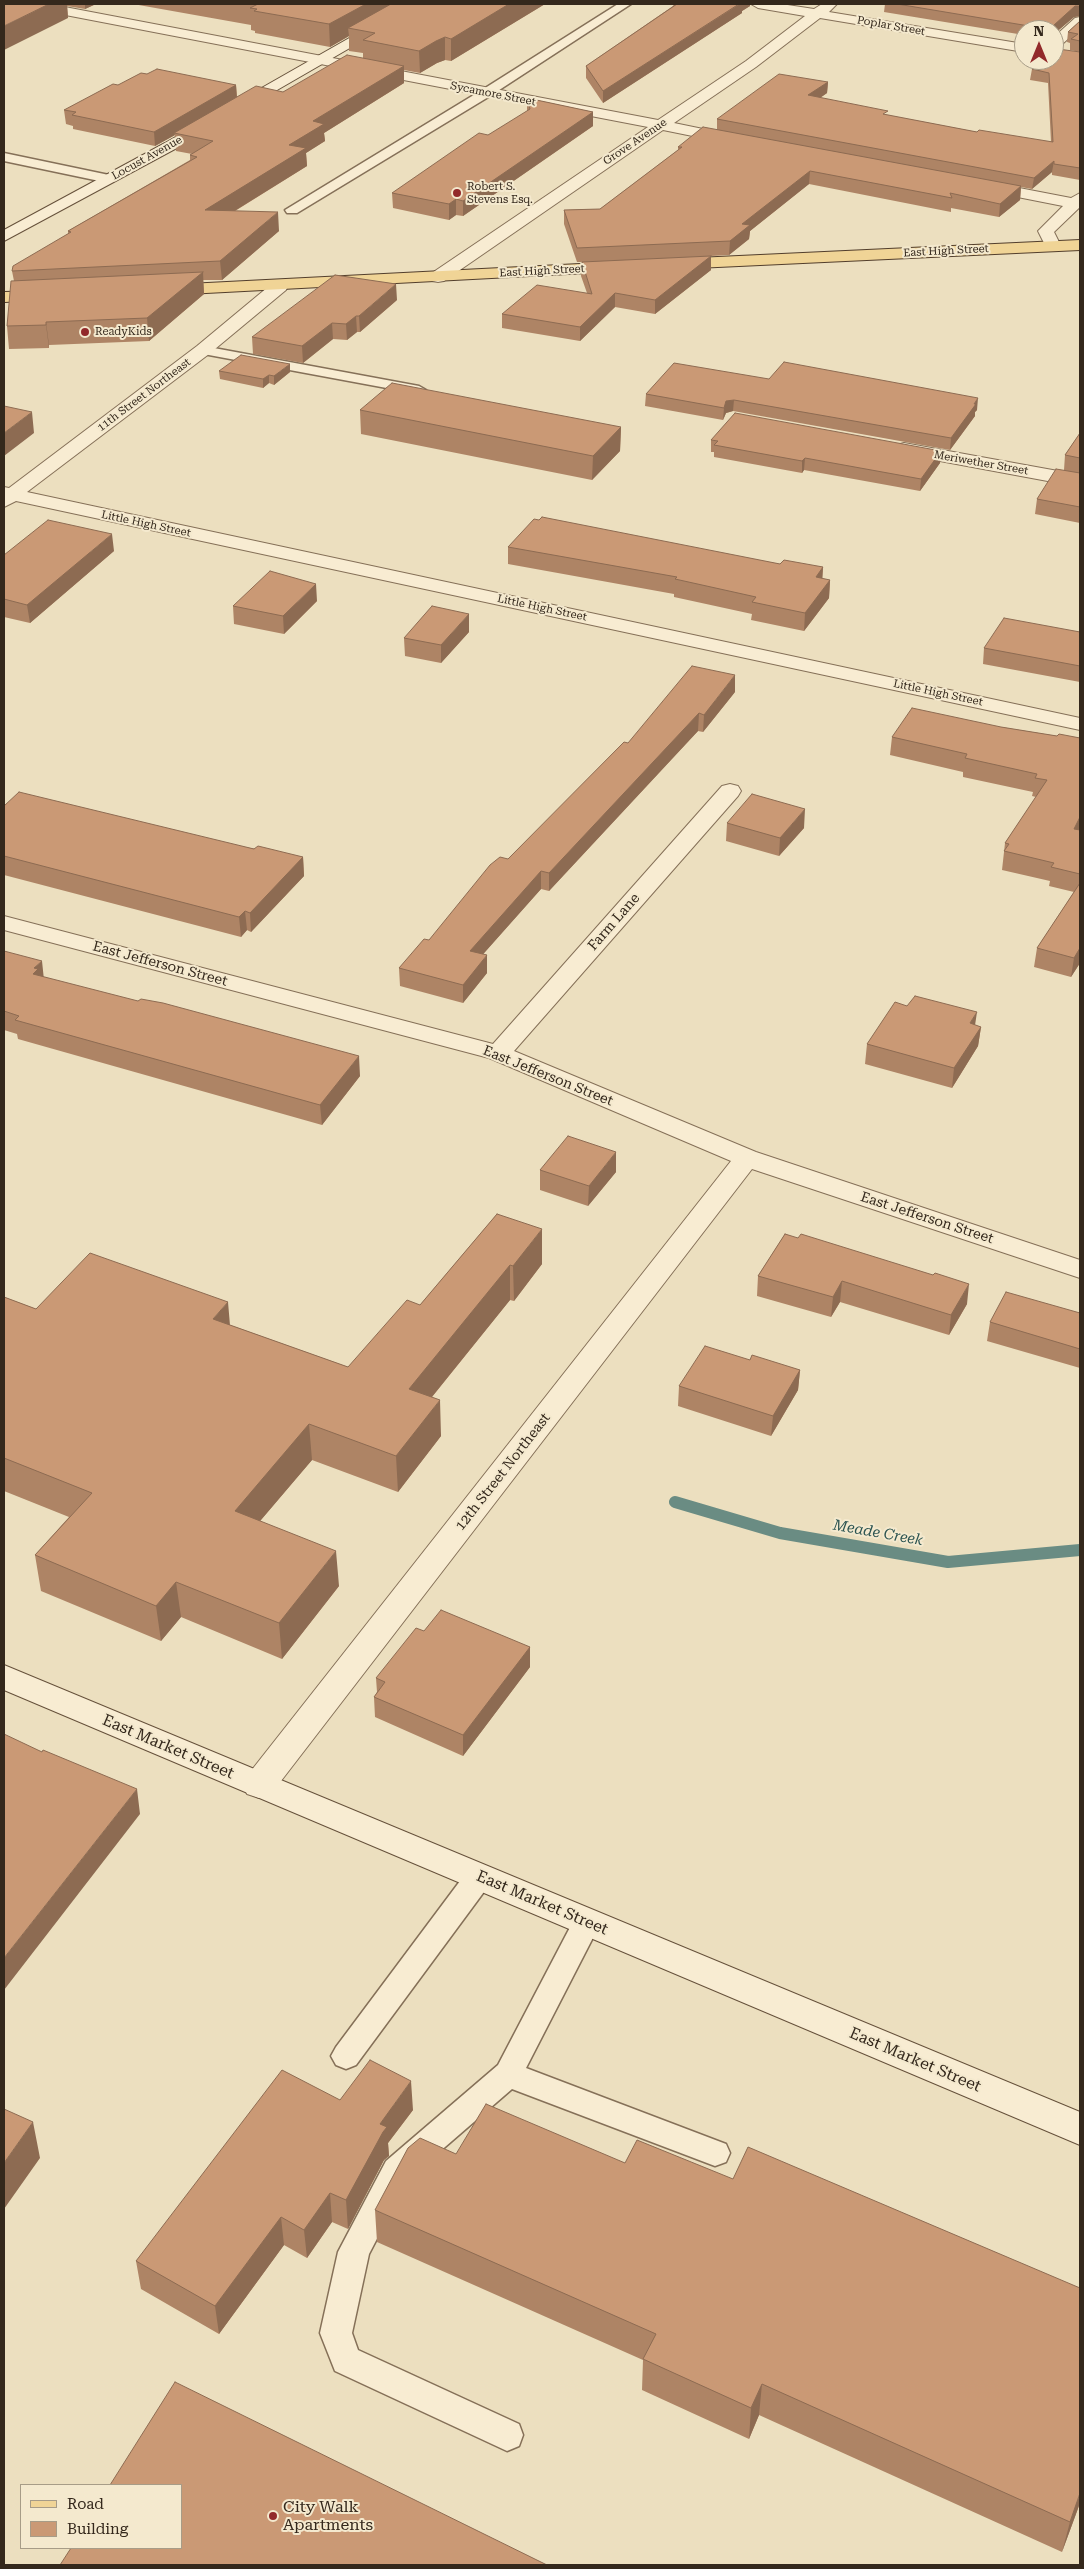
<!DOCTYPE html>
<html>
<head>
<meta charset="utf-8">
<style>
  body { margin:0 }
  #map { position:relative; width:1084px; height:2569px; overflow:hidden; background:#ecdfbf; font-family:"Roboto Serif",serif }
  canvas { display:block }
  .frame { position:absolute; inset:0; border:5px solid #34281c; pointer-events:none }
  .legend { position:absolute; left:20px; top:2484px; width:162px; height:65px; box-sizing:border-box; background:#f4e9ce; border:1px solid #a79c87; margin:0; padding:6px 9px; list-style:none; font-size:15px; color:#34281c }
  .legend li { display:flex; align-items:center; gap:10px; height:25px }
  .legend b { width:25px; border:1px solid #a79c87 }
  .north { position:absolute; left:1014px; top:20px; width:50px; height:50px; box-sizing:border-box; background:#f4e9ce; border:1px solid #a79c87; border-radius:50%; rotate:0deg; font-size:14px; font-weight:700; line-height:20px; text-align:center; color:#34281c }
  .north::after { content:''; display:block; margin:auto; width:18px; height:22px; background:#92292a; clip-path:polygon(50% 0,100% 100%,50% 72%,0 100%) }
</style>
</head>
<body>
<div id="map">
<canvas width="1084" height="2569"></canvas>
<div class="frame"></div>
<ul class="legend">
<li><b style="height:6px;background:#f0d496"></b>Road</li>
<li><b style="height:14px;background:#ca9975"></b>Building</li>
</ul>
<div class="north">N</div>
</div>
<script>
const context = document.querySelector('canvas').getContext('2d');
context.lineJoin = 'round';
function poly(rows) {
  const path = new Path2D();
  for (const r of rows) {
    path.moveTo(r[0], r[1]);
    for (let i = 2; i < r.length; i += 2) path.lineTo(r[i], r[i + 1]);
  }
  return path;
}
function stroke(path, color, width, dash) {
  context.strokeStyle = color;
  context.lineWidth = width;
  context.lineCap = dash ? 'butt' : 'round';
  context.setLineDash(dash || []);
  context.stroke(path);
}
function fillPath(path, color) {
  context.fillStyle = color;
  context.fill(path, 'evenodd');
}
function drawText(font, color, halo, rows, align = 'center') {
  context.font = font + ' "Roboto Serif",serif';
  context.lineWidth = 4;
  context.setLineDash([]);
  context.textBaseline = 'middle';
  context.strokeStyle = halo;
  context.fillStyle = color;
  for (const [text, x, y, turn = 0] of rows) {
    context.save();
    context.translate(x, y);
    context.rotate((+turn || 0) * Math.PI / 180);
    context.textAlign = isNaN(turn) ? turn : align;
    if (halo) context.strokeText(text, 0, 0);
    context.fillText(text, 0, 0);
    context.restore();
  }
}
stroke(poly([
  [675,1502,780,1533,948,1562,1080,1550]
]), '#6a8c83', 12);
const lane = poly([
  [618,4,631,4,490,96,297,213,287,213,285,210,482,90,618,4],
  [4,153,109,175,115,179,109,183,4,161,4,153],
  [203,346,419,386,426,390,419,394,198,353,196,350,203,346],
  [479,1866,489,1869,493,1877,489,1885,356,2065,346,2069,336,2065,331,2056,336,2047,469,1869,479,1866],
  [587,1910,597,1914,601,1922,526,2068,726,2144,730,2153,726,2162,715,2166,512,2089,408,2179,369,2254,352,2333,358,2350,519,2424,523,2435,519,2446,507,2451,335,2371,320,2333,338,2252,386,2161,498,2065,577,1914,587,1910]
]);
const street = poly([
  [22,4,49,4,658,120,746,61,805,16,758,8,751,4,781,4,814,9,822,4,837,4,829,12,1024,44,1024,52,820,18,756,67,674,123,737,136,740,139,737,142,732,144,663,130,444,281,438,282,432,281,430,277,432,273,648,127,29,8,22,4],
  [1080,17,1080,28,1059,47,1054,48,1054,37,1075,18,1080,17],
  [983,181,1071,198,1080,193,1080,207,1054,232,1061,246,1059,249,1047,249,1038,231,1063,206,977,189,975,186,977,183,983,181],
  [280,281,286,282,288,286,286,290,209,354,27,492,1080,718,1080,730,16,501,4,507,4,487,9,488,197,346,274,282,280,281],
  [904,443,1080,475,1080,487,897,453,895,449,897,445,904,443],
  [730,784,738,786,741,791,738,796,514,1051,756,1152,1080,1260,1080,1278,752,1169,271,1794,259,1798,247,1794,243,1785,247,1776,731,1161,489,1058,4,930,4,916,493,1044,722,786,730,784]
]);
const secondary = poly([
  [409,4,426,4,175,149,4,241,4,230,165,143,409,4],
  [4,1665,1080,2112,1080,2145,4,1690,4,1665]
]);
const primary = poly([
  [1080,240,1080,250,675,269,667,264,675,259,1080,240],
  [619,262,625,263,627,267,625,271,168,295,160,290,168,285,619,262],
  [48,291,56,296,54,300,4,302,4,292,48,291]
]);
stroke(lane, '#857058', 3);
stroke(street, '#857058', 2);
stroke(secondary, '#66513b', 2);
stroke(primary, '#523e2c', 2);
fillPath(lane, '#f8ecd2');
fillPath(street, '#f8ecd2');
fillPath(secondary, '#f8ecd2');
fillPath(primary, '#f0d496');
fillPath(poly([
  [4,4,96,4,85,9,67,6,68,18],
  [133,4,545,4,451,61,445,60,437,63,420,73,404,70,404,83,324,133,325,141,306,153,307,166,235,211,279,231,222,280,203,280,204,294,149,341,49,345,49,348,9,349,7,326,14,281,12,271,68,234,68,231,190,160,190,155,192,154,176,151,175,135,155,146,73,129,73,126,66,124,64,110,118,85,147,74,236,85,237,97,283,92,363,58,363,53,349,51,349,36,330,47,255,33,255,31,251,30,251,25],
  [674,4,750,4,750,6,742,11,742,13,603,103,586,78,586,66,673,6],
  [885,4,1080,4,1080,16,1074,17,1054,34,1054,30,1024,30,1024,35,884,12],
  [1080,21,1080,52,1070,50,1070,43,1067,42,1068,32],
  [1080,52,1080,180,1052,175,1052,172,1032,189,1021,187,1020,200,999,217,951,208,951,212,809,184,750,231,749,239,729,255,711,256,711,270,655,314,615,307,580,341,502,328,502,314,587,293,581,276,582,262,577,262,564,224,564,210,600,209,678,150,678,147,717,130,717,119,828,82,827,93,820,98,887,115,977,132,1051,142,1048,83,1030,80,1032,69],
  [527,98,593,112,593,126,463,216,456,215,449,220,393,208,392,193,527,112],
  [397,300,360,332,357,332,347,340,333,339,303,363,253,354,252,337],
  [219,371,290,372,274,385,269,383,263,388,220,379],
  [769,379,977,410,975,412,975,416,950,450,733,411,726,413,723,420,645,406,646,394],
  [360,410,621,427,620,451,592,480,361,434],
  [1080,433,1080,523,1035,514,1037,499,1064,470,1065,455],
  [711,440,940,463,920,491,804,470,802,473,714,457,714,452,711,452],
  [539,520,780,564,823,567,822,579,830,580,829,598,804,631,751,620,752,614,674,597,674,594,508,564,508,547],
  [114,551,30,623,4,617,4,555],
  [317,601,284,634,234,624,233,606],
  [469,632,441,663,405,656,404,638],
  [1080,632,1080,682,983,664,984,648],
  [735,692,703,732,698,731,549,891,541,889,483,954,487,973,463,1003,400,986,399,968,429,940,508,859,628,743],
  [1001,727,1057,736,1080,738,1080,963,1071,977,1034,967,1037,948,1074,892,1049,886,1050,881,1002,870,1005,843,1036,797,1032,796,1033,792,963,777,963,772,890,755,892,737],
  [4,806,303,857,304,876,251,932,247,930,241,937,4,875],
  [727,823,804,828,779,856,726,841],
  [4,951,44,977,360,1076,322,1125,18,1039,17,1034,4,1030],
  [907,1006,981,1027,978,1046,952,1088,865,1064,867,1044],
  [540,1170,616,1172,588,1206,540,1190],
  [497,1214,542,1264,514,1301,510,1300,432,1397,441,1436,398,1492,312,1460,260,1521,339,1586,282,1659,181,1617,161,1641,41,1591,35,1555,69,1517,4,1491,4,1297,36,1309,230,1325,348,1367,420,1305],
  [785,1234,967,1304,949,1335,840,1302,831,1317,757,1296,758,1276],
  [1080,1313,1080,1368,987,1341,990,1322],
  [750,1360,800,1370,798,1390,771,1436,678,1406,679,1386],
  [424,1631,530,1647,530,1667,463,1756,375,1717,374,1697,377,1692,376,1678],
  [340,2100,413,2110,388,2143,389,2156,384,2160,348,2229,332,2222,307,2258,284,2245,219,2334,141,2289,136,2261],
  [375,2210,1080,2503,1062,2552,759,2415,749,2439,642,2390,643,2360,377,2242]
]), '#ae8465');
fillPath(poly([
  [49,4,67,4,68,18,4,50,4,26],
  [85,4,96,4,85,9],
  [366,4,406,4,348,28,349,36,330,47,329,24],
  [509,4,545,4,451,61,451,39],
  [740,4,750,4,750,6,742,11,742,13,603,103,603,91],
  [1075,6,1080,6,1080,16,1074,17,1054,34,1054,25],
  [445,37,445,60,437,63,420,73,419,51,436,41],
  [404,66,404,83,324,133,325,141,306,153,307,166,207,228,205,210,289,145,313,121],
  [828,82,827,93,808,106,808,95],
  [236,85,237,100,174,133,175,135,155,146,154,132],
  [593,112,593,126,463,216,463,201],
  [1054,161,1052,172,1032,189,1034,178],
  [810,171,809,184,750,231,749,239,729,255,730,241,742,224],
  [1021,186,1020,200,999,217,1000,204],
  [456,199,456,215,449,220,449,204],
  [278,212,279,231,222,280,220,261],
  [711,256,711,270,655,314,655,300],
  [203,272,204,294,149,341,147,318],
  [396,284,397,300,360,332,359,316],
  [615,293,615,307,580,341,580,327],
  [356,316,357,332,347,340,346,324],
  [46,322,49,345,49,348,46,325],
  [332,323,333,339,303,363,302,346],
  [290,364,290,372,274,385,274,376],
  [269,375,269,383,263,388,263,379],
  [978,398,977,410,975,412,975,416,950,450,951,438],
  [734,400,733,411,726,413,723,420,724,408,726,401],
  [32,412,34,433,4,456,4,433],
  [621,427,620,451,592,480,593,456],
  [941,451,940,463,920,491,921,479],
  [805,458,804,470,802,473,802,461],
  [112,534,114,551,30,623,27,605],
  [823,567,822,585,816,577],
  [830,580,829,598,804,631,805,613],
  [316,584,317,601,284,634,283,616],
  [469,614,469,632,441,663,441,645],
  [735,675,735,692,703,732,704,715],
  [699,713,698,731,549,891,549,873],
  [805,809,804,828,779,856,780,838],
  [1080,817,1080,831,1074,829],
  [303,857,304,876,251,932,250,913],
  [541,871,541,889,470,969,470,951],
  [245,911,247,930,241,937,239,917],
  [1080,948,1080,963,1071,977,1074,958],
  [487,955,487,973,463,1003,463,985],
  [42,961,44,980,33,974,34,968],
  [977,1012,974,1032,970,1023],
  [981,1027,978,1046,952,1088,954,1068],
  [359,1056,360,1076,322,1125,320,1105],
  [616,1152,616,1172,588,1206,589,1186],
  [542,1229,542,1264,514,1301,513,1266],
  [510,1265,510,1300,410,1424,409,1389],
  [842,1281,840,1302,831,1317,833,1297],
  [969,1284,967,1304,949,1335,951,1315],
  [228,1302,231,1337,213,1319],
  [800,1370,798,1390,771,1436,773,1416],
  [440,1400,441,1436,398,1492,396,1456],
  [309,1424,312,1460,238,1547,235,1511],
  [336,1551,339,1586,282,1659,279,1623],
  [176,1582,181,1617,161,1641,156,1606],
  [530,1647,530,1667,463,1756,463,1735],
  [137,1789,140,1814,4,1990,4,1958],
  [411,2081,413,2110,388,2143,389,2156,384,2160,348,2229,346,2200,380,2124],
  [33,2122,40,2158,4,2209,4,2163],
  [330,2193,332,2222,307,2258,304,2230],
  [281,2217,284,2245,219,2334,215,2306],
  [762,2384,759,2415,749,2439,751,2408],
  [1080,2493,1080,2503,1062,2552,1070,2522]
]), '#8d6b52');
const building = poly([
  [4,4,49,4,4,26,4,4],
  [257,4,366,4,329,24,254,11,257,9,250,8,258,4,257,4],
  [391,4,509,4,451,39,445,37,436,41,419,51,363,40,375,33,348,28,391,4],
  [677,4,739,4,603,91,586,66,677,4],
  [897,4,1080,4,1080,6,1075,6,1054,25,1053,30,897,4],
  [1080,21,1080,41,1071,39,1078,34,1068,32,1080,21],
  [1058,49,1080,52,1080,168,1054,164,1054,161,1034,178,717,119,779,74,828,82,808,95,888,111,883,114,977,132,979,130,1053,142,1049,73,1032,69,1044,60,1054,60,1054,52,1058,49],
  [347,55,404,66,313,121,324,124,289,145,306,148,205,210,278,212,220,261,12,271,13,266,71,232,68,231,197,157,190,155,213,141,174,133,256,86,283,92,347,55],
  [157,69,236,85,154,132,72,115,76,112,64,110,113,84,118,85,141,73,147,74,157,69],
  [527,98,593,112,463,201,456,199,449,204,392,193,479,133,488,135,530,109,527,98],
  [703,127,1021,186,1000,204,950,193,952,198,810,171,742,224,750,225,730,241,577,248,564,210,600,209,682,147,678,147,703,127],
  [711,256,655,300,615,293,580,327,502,314,537,285,592,294,582,262,711,256],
  [203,272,147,318,46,322,46,325,7,326,11,281,203,272],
  [335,275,396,284,359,316,356,316,346,324,332,323,302,346,252,337,335,275],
  [241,355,290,364,274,376,269,375,263,379,219,371,241,355],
  [784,362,978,398,974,404,976,404,951,438,734,400,726,401,724,408,646,394,674,363,769,379,784,362],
  [392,383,621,427,593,456,360,410,392,383],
  [4,406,32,412,4,433,4,406],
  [735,413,941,451,921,479,805,458,802,461,714,445,718,441,711,440,735,413],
  [1080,433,1080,458,1065,455,1080,433],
  [1056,469,1080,473,1080,507,1037,499,1056,469],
  [542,517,780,564,784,560,823,567,816,577,830,580,805,613,752,602,756,597,675,579,677,577,508,547,534,519,539,520,542,517],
  [48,520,112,534,27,605,4,599,4,555,48,520],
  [270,571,316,584,283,616,233,606,270,571],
  [432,606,469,614,441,645,404,638,432,606],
  [1004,618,1080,632,1080,666,984,648,1004,618],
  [692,666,735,675,704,715,699,713,549,873,541,871,470,951,487,955,463,985,399,968,424,939,429,940,490,865,500,857,508,859,624,742,628,743,692,666],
  [912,708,1001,727,1057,736,1059,734,1080,738,1080,817,1074,829,1080,830,1080,874,1051,867,1054,863,1004,851,1009,844,1005,843,1047,780,1035,778,1037,774,965,758,967,754,892,737,912,708],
  [19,792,254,849,258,846,303,857,250,913,245,911,239,917,4,856,4,806,19,792],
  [752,794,805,809,780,838,727,823,752,794],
  [1080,883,1080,948,1074,958,1037,948,1080,883],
  [4,951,42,961,34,968,38,969,33,974,138,1001,141,999,163,1003,359,1056,320,1105,15,1020,19,1016,4,1011,4,951],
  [915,996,977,1012,970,1023,981,1027,954,1068,867,1044,895,1002,907,1006,915,996],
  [568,1136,616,1152,589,1186,540,1170,568,1136],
  [497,1214,542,1229,513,1266,510,1265,409,1389,440,1400,396,1456,309,1424,235,1511,336,1551,279,1623,176,1582,156,1606,35,1555,92,1493,4,1458,4,1297,36,1309,90,1253,228,1302,213,1319,348,1367,407,1300,420,1305,497,1214],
  [785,1234,798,1238,801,1234,933,1275,935,1273,969,1284,951,1315,842,1281,833,1297,758,1276,785,1234],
  [1006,1292,1080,1313,1080,1349,990,1322,1006,1292],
  [705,1346,750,1360,752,1355,800,1370,773,1416,679,1386,705,1346],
  [441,1610,530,1647,463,1735,374,1697,385,1682,376,1678,416,1628,424,1631,441,1610],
  [4,1734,42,1752,43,1750,137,1789,4,1958,4,1734],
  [370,2060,411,2081,380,2124,387,2127,383,2132,346,2200,330,2193,304,2230,281,2217,215,2306,136,2261,282,2070,340,2100,370,2060],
  [486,2104,625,2163,637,2140,733,2179,748,2147,1080,2288,1080,2493,1070,2522,762,2384,751,2408,643,2359,656,2334,375,2210,408,2148,420,2138,456,2154,486,2104],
  [4,2109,33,2122,4,2163,4,2109],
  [175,2382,547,2565,60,2565,71,2548,181,2548,181,2485,110,2485,175,2382]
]);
fillPath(building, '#ca9975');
stroke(building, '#8d6b52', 1);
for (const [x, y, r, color] of [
  [457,193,5,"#92292a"],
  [85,332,5,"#92292a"],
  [273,2516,5,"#92292a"]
]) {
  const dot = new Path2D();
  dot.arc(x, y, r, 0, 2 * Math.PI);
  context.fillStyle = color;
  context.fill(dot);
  stroke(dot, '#f4e9ce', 2);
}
drawText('11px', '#34281c', '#f4e9ce', [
  ["Poplar Street",891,26,10],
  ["Sycamore Street",493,94,11],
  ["Grove Avenue",635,142,-34],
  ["Locust Avenue",147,158,-29],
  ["East High Street",946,251,-3],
  ["East High Street",542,271,-3],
  ["11th Street Northeast",144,395,-37],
  ["Meriwether Street",981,463,10],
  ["Little High Street",146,524,12],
  ["Little High Street",542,608,12],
  ["Little High Street",938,693,12]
]);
drawText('11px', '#34281c', '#f4e9ce', [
  ["Robert S.",467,187],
  ["Stevens Esq.",467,200],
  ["ReadyKids",95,332]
], 'left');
drawText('14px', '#34281c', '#f4e9ce', [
  ["Farm Lane",614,922,-49],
  ["East Jefferson Street",160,964,15],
  ["East Jefferson Street",548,1076,22],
  ["East Jefferson Street",927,1218,18],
  ["12th Street Northeast",503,1472,-52]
]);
drawText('italic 15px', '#2c5451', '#f4e9ce', [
  ["Meade Creek",878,1533,10]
]);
drawText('16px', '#34281c', '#f4e9ce', [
  ["East Market Street",168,1747,23],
  ["East Market Street",542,1903,23],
  ["East Market Street",915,2060,23]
]);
drawText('16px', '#34281c', '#f4e9ce', [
  ["City Walk",283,2507],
  ["Apartments",283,2525]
], 'left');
</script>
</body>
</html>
